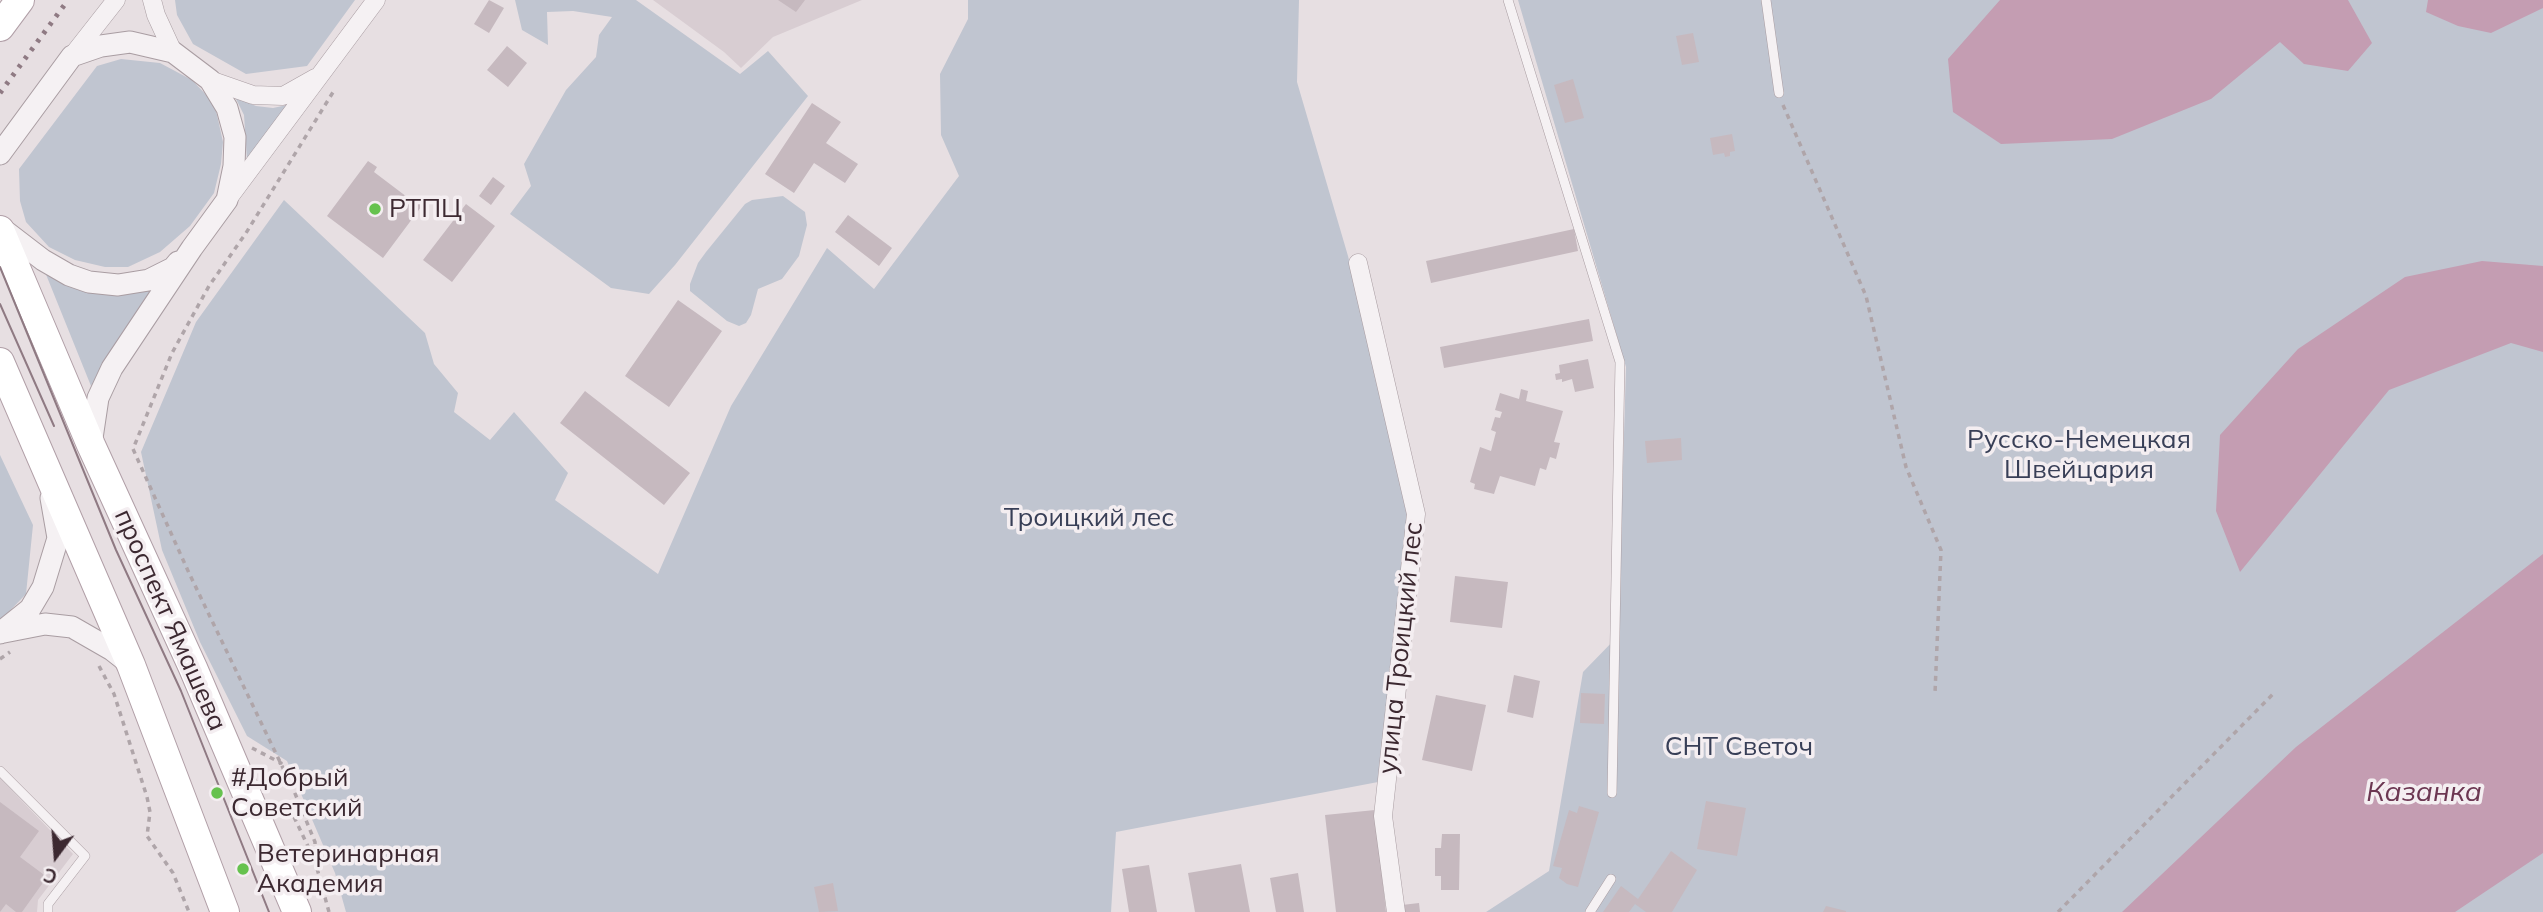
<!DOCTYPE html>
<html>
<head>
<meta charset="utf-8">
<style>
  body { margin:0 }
  #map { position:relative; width:2543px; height:912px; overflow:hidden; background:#e7dfe2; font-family:Mulish,sans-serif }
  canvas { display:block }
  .north { position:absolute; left:21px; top:821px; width:70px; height:70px; -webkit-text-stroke:5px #f4eef1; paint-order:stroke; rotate:196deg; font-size:19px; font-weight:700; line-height:28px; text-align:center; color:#3c2931 }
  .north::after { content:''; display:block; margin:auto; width:24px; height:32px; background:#3c2931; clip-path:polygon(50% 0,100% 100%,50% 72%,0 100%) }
</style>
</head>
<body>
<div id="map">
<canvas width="2543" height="912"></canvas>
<div class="north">С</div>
</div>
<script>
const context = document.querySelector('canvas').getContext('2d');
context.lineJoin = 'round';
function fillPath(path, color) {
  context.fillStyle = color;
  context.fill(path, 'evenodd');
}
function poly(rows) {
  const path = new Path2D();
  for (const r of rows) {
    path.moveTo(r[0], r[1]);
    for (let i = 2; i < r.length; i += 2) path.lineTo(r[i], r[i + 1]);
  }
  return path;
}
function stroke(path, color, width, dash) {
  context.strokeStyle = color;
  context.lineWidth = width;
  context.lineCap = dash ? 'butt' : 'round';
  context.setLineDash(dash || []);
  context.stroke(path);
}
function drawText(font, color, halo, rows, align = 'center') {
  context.font = font + ' Mulish,sans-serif';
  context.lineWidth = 7;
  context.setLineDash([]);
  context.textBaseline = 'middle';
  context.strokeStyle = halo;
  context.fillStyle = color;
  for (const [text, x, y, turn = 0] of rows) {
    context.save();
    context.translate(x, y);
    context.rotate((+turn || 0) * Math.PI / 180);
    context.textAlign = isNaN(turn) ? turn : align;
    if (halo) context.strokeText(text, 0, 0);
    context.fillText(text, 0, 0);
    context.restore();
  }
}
fillPath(poly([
  [653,0,862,0,773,37,741,68,724,52],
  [0,778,73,854,38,900,37,912,0,912]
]), '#d8cdd2');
fillPath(poly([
  [175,0,355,0,307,66,246,74,193,44,177,15],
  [515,0,636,0,740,74,768,51,808,96,675,265,649,294,611,288,510,214,531,186,524,164,566,90,596,57,599,35,612,17,573,11,547,12,548,45,522,30],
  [968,0,1299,0,1297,82,1348,256,1408,508,1378,782,1116,832,1111,912,346,912,335,873,287,761,247,736,200,642,162,550,141,452,196,322,284,200,425,333,434,364,458,393,454,412,490,440,514,412,568,473,555,500,658,574,731,406,827,248,874,289,959,176,941,135,940,74,968,19],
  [1518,0,2543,0,2543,912,1486,912,1549,871,1583,672,1618,636,1626,367],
  [121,59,160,63,192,80,213,102,217,115,223,142,221,164,214,193,190,226,160,252,128,267,105,267,75,260,49,247,26,222,20,201,19,169,97,66],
  [235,97,256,106,273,108,287,105,247,160,244,115],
  [783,196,805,212,807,225,799,256,782,279,758,289,751,315,746,323,739,326,727,321,690,291,690,284,698,263,706,252,745,204,752,200],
  [43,267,162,282,112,348,91,386],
  [0,455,33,525,26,594,0,621]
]), '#c0c5d0');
fillPath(poly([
  [2000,0,2348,0,2372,43,2348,71,2304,64,2280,42,2211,99,2112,139,2001,144,1953,112,1948,59],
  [2428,0,2543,0,2543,8,2491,33,2458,26,2426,12],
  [2482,261,2543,266,2543,352,2511,343,2389,390,2240,572,2216,511,2220,435,2298,349,2405,277],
  [2543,554,2543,853,2455,912,2122,912,2296,747]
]), '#c49db2');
fillPath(poly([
  [489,0,504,8,489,33,474,24],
  [778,0,805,0,796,12],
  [1693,33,1699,62,1682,65,1676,36],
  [507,46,527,63,508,87,487,70],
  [1573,79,1584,118,1565,123,1554,85],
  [812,103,841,122,826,143,858,164,845,183,814,163,794,193,765,174],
  [1732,134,1735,151,1730,152,1730,156,1725,157,1724,153,1713,155,1710,138],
  [368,161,377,167,374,172,411,200,415,196,424,203,383,258,327,216],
  [493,177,505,186,491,205,479,196],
  [466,204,495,226,452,282,423,260],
  [848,215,892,248,879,266,835,232],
  [1574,229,1578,251,1431,283,1426,261],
  [678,300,722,331,669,407,625,376],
  [1589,319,1593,341,1444,368,1440,347],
  [1588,359,1594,388,1575,392,1572,379,1562,382,1562,379,1556,380,1555,374,1560,373,1559,365],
  [1521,389,1528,391,1526,401,1563,411,1554,442,1560,443,1556,459,1550,457,1546,470,1540,468,1535,486,1500,476,1494,494,1474,489,1475,484,1470,482,1480,447,1491,451,1496,432,1491,430,1495,417,1500,418,1502,412,1495,410,1500,393,1519,399],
  [585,391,690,473,664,505,560,423],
  [1681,438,1682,460,1647,463,1645,441],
  [1455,576,1508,582,1502,628,1450,622],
  [1514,675,1540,681,1533,718,1507,712],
  [1581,693,1605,694,1604,724,1580,723],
  [1436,695,1486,705,1472,771,1422,760],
  [1706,801,1746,808,1737,856,1697,849],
  [0,802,39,831,20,857,47,877,22,912,16,912,6,904,0,912],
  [1579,806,1599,812,1578,887,1567,884,1559,878,1562,868,1553,866,1569,810,1577,813],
  [1375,810,1386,912,1336,912,1325,815],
  [1442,834,1460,834,1459,890,1441,890,1441,876,1435,876,1435,848,1441,848],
  [1671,851,1697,870,1672,912,1646,912,1635,904,1629,912,1603,912,1621,886,1638,899],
  [1241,864,1250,912,1195,912,1188,873],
  [1149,865,1157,912,1129,912,1122,869],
  [1298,873,1304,912,1276,912,1270,878],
  [833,883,838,911,819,912,814,887],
  [1419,903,1420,912,1403,912,1402,905],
  [1826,906,1846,911,1846,912,1823,912]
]), '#c6b9bf');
const service = poly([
  [1508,0,1620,362,1612,793],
  [1766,0,1779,93],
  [0,771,85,856,48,904,48,912],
  [1590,912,1611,879]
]);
const minor = poly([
  [152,0,156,15,173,52],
  [72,56,116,0],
  [210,80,253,95,283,96,315,78],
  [227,200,376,0],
  [1358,263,1416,514,1383,816,1396,912]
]);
const tertiary = poly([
  [0,154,72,56,101,46,130,42,173,52,210,80,227,108,235,137,234,166,227,200,192,248,112,368,98,398,91,445],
  [0,227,43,260,69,275,89,282,118,285,149,280,173,268,178,262],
  [4,632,45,624,72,627,112,650,131,665],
  [0,633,30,609,43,587,58,538,51,498]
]);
const primary = poly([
  [0,27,20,0],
  [0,230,91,445,193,668,297,912],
  [0,362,131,665,225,912]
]);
stroke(service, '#a99da2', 10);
stroke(minor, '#a99da2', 19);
stroke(tertiary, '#a99da2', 23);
stroke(primary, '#b19fa7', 30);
stroke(poly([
  [1783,105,1866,296,1906,467,1941,550,1935,693],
  [0,659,10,652],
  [99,666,114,694,147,797,150,812,147,836,173,873,189,912],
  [252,748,281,763,274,764],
  [294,817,314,859],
  [329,912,315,861,315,842,294,791,189,573,133,449,172,353,209,286,246,233,335,89],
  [2058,912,2273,694]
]), '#afa5a9', 3.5, [5, 5]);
stroke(service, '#f5f1f3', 9);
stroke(minor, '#f5f1f3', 18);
stroke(tertiary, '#f5f1f3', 21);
stroke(primary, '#fff', 28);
stroke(poly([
  [0,267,116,550,181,691,269,912],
  [0,304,54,426]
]), '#8f7a83', 2);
stroke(poly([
  [0,93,68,0]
]), '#8f7a83', 5, [3.5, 7]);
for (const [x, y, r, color] of [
  [375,209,7,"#66c24e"],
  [217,793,7,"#66c24e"],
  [243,869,7,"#66c24e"]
]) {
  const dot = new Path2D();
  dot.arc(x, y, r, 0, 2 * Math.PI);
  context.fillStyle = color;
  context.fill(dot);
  stroke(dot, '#f4eef1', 2.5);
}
drawText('26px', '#3c2931', '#f4eef1', [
  ["РТПЦ",389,209],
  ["#Добрый",231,778],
  ["Советский",231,808],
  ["Ветеринарная",257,854],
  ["Академия",257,884]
], 'left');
drawText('26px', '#383f57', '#f4eef1', [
  ["Русско-Немецкая",2079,440],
  ["Швейцария",2079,470],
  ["Троицкий лес",1089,518],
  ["СНТ Светоч",1739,747]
]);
drawText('26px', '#3c2931', '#f4eef1', [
  ["проспект Ямашева",170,620,66],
  ["улица Троицкий лес",1401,648,-84]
]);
drawText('italic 28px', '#6c3752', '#f4eef1', [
  ["Казанка",2424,793]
]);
</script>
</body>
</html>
